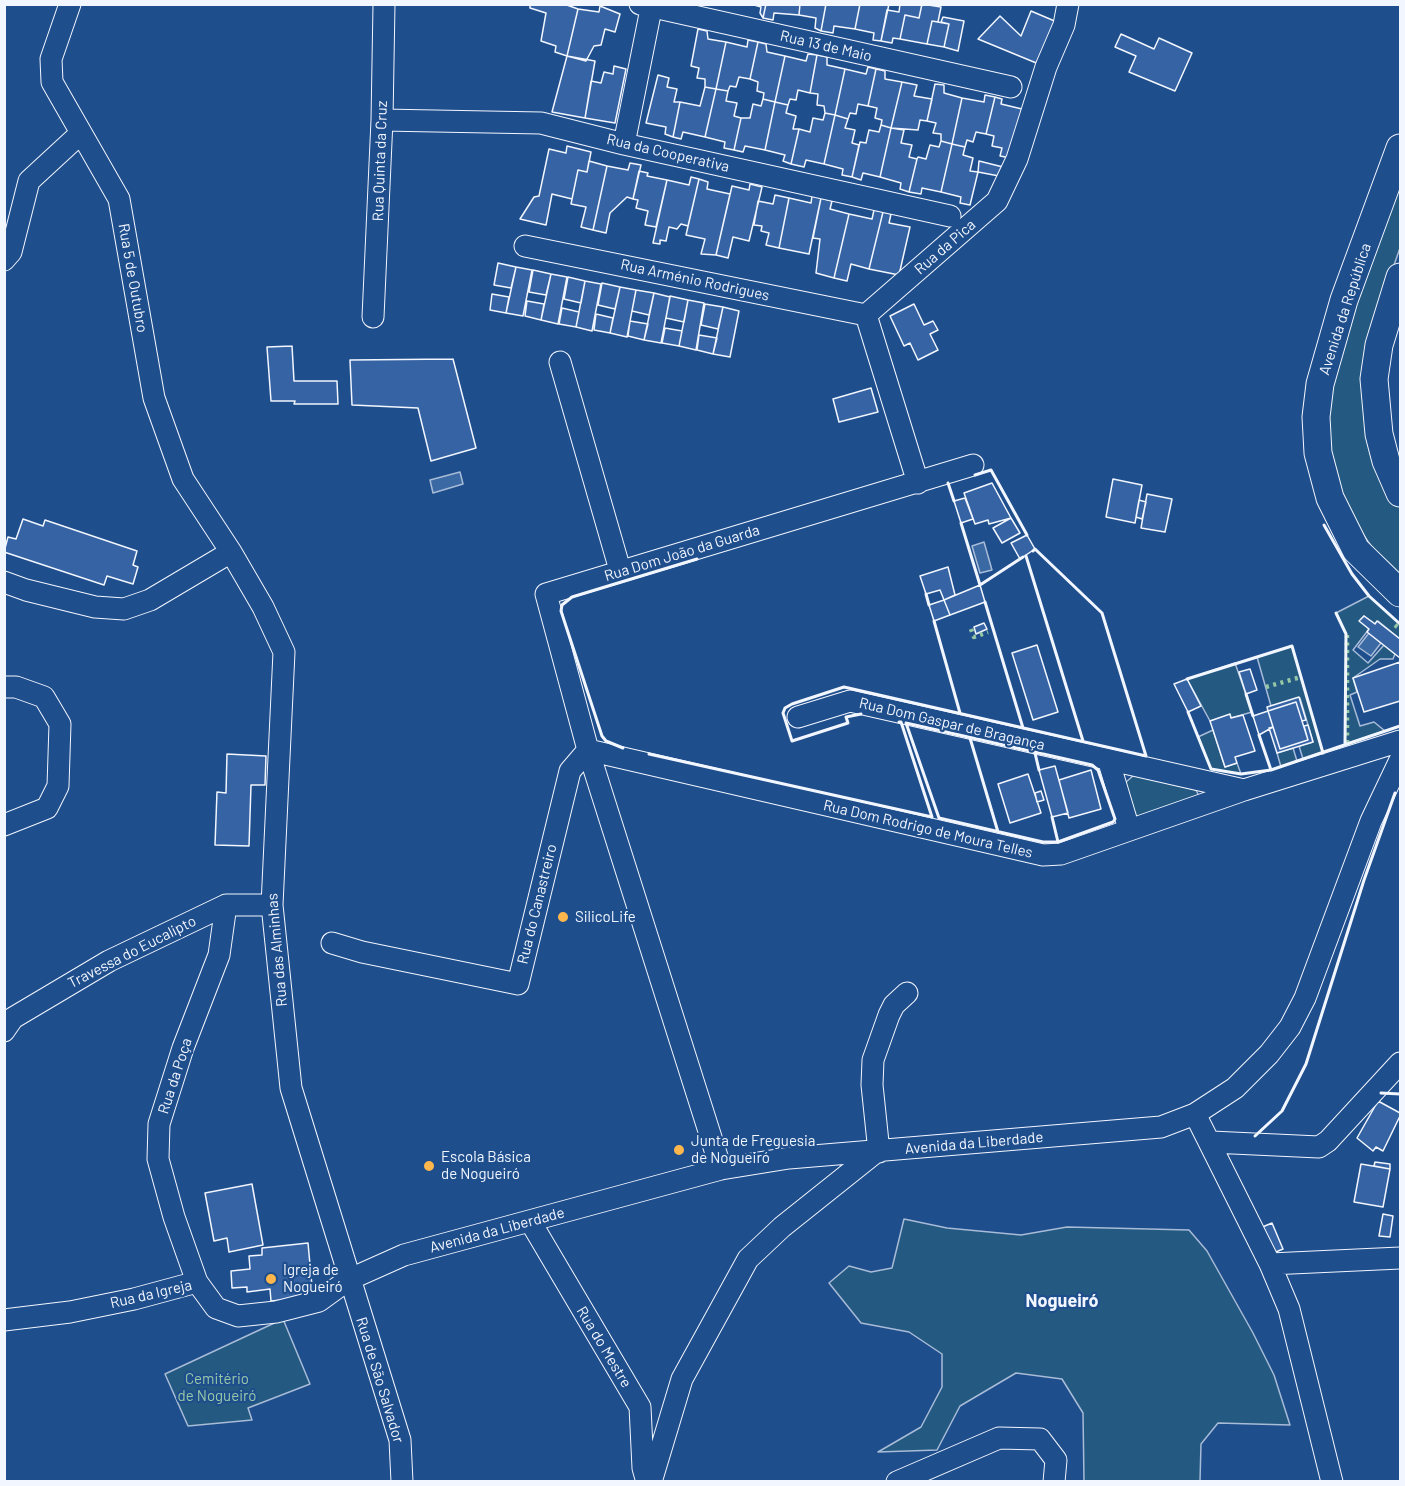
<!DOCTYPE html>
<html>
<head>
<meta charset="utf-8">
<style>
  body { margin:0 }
  #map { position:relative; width:1405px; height:1486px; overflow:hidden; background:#1f4e8c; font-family:Barlow,sans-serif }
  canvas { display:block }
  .frame { position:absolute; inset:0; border:6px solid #f2f6ff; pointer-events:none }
</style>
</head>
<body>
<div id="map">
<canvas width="1405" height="1486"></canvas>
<div class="frame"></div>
</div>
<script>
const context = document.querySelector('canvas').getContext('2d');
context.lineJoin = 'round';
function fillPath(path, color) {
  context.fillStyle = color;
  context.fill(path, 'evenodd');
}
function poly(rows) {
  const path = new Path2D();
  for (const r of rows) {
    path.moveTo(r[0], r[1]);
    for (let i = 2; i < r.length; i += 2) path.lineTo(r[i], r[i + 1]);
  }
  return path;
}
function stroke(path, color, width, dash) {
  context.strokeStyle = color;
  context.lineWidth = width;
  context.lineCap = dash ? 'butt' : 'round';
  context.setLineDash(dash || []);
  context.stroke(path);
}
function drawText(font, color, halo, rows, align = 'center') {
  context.font = font + ' Barlow,sans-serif';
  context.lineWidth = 4.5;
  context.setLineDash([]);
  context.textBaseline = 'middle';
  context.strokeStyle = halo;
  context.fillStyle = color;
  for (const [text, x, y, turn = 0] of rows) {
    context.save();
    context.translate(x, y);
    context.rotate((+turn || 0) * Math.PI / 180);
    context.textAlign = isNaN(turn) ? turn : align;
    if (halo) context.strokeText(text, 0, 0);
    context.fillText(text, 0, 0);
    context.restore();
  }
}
const green = poly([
  [1400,177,1400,248,1380,305,1390,490,1400,508,1400,579,1374,550,1353,520,1333,474,1326,417,1343,335,1400,177],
  [1369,596,1400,624,1400,639,1378,621,1375,624,1364,616,1360,621,1369,629,1353,650,1368,663,1384,645,1395,654,1393,659,1380,659,1353,678,1357,692,1350,695,1360,726,1374,722,1385,731,1345,744,1346,634,1336,613,1369,596],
  [1292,646,1323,753,1303,759,1299,746,1313,742,1300,698,1271,706,1257,657,1292,646],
  [1235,663,1252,712,1231,718,1230,715,1210,721,1187,679,1235,663],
  [1213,730,1225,767,1237,763,1241,774,1211,769,1198,737,1213,730],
  [1293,748,1297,761,1281,767,1277,753,1293,748],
  [1134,775,1196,790,1199,796,1141,817,1136,816,1133,814,1125,783,1134,775],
  [904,1219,947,1228,1021,1235,1067,1227,1189,1230,1207,1251,1253,1333,1274,1375,1290,1425,1218,1423,1201,1444,1200,1481,1084,1481,1083,1413,1062,1379,1016,1373,960,1406,937,1450,878,1452,921,1427,942,1387,942,1354,909,1332,861,1323,829,1283,849,1266,871,1272,892,1268,904,1219],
  [283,1319,310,1384,248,1408,252,1420,188,1426,165,1374,283,1319]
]);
fillPath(green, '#245a82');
stroke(green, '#a8bbd7', 1.5);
const water = poly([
  [460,472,463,484,433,493,430,480,460,472],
  [984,542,992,570,980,573,972,546,984,542],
  [1369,633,1381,643,1371,656,1358,647,1369,633]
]);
fillPath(water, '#3b69a3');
stroke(water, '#a8bbd7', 1.5);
const building = poly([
  [530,4,564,4,578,9,567,56,555,52,556,46,541,41,546,13,530,8,530,4],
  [751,4,766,4,763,18,760,13,761,7,751,4],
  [766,4,800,4,799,15,774,13,773,20,763,18,766,4],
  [800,4,826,4,821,31,815,28,816,18,799,15,800,4],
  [826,4,860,4,855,29,834,26,833,33,821,31,826,4],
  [860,4,889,4,881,41,873,40,874,33,855,29,860,4],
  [900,4,922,4,919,18,905,15,900,39,893,38,892,43,881,41,887,10,899,12,900,4],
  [922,4,941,7,938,22,932,21,927,44,900,39,905,15,919,18,922,4],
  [600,6,620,14,615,32,605,29,601,45,594,46,586,61,567,56,578,9,599,12,600,6],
  [1031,11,1064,25,1046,67,978,39,1000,16,1021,36,1031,11],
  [943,17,964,21,958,51,944,47,949,24,941,22,943,17],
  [932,21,949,24,944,47,927,44,932,21],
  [698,29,707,31,708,39,726,42,716,89,705,87,705,79,697,78,699,68,691,66,698,29],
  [1121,34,1154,49,1159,38,1192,53,1175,91,1129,72,1136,56,1115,47,1121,34],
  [748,40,758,42,750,79,739,77,736,87,730,86,728,91,716,89,726,42,747,47,748,40],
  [758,42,766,44,767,52,785,56,775,102,763,99,764,93,757,91,758,82,750,79,758,42],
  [808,54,817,55,810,93,798,90,796,100,790,99,788,105,775,102,785,56,806,61,808,54],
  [817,55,827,57,827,65,845,69,835,115,825,113,824,106,817,105,818,94,810,93,817,55],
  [567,56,595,61,585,118,552,112,567,56],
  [614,66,626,69,615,123,585,118,591,81,601,83,604,72,613,74,614,66],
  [868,67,876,69,868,106,858,104,856,114,850,113,848,119,835,115,845,69,866,74,868,67],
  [876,69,885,71,885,79,902,82,891,128,881,125,882,120,875,118,877,108,868,106,876,69],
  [658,75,669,78,667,87,677,89,674,102,680,102,673,137,665,134,666,127,646,123,658,75],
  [902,82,917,85,914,96,932,99,927,121,920,120,918,130,891,128,902,82],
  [935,84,944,85,944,93,962,98,952,144,941,141,941,134,933,133,936,123,927,121,935,84],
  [705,87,716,89,705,137,683,132,681,139,673,137,680,102,700,106,705,87],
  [716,89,728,91,726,101,737,103,734,116,741,118,734,150,724,148,725,142,705,137,716,89],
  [985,95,995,97,986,134,976,132,973,142,967,140,965,147,952,144,962,98,984,102,985,95],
  [995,97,1002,99,1001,104,1022,109,1011,158,1000,156,1002,148,992,146,994,136,986,134,995,97],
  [763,99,775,102,765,150,745,146,743,152,734,150,741,118,750,118,753,104,761,106,763,99],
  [775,102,788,105,786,113,796,116,793,129,799,129,791,164,783,161,785,155,765,150,775,102],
  [825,113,835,115,824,164,806,160,804,167,791,164,799,129,810,132,813,118,823,120,825,113],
  [835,115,848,119,845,128,855,130,852,143,859,145,852,177,842,175,843,169,824,164,835,115],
  [881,125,891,128,880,177,863,173,861,180,852,177,860,142,866,143,869,130,879,132,881,125],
  [891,128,904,130,901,143,912,145,909,157,917,159,909,192,900,189,901,183,880,177,891,128],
  [941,141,952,144,941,192,922,188,921,194,909,192,917,159,918,157,926,159,930,145,939,147,941,141],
  [952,144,965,147,963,155,973,158,970,171,978,172,970,205,960,203,961,197,941,192,952,144],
  [567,146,591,152,587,172,578,170,572,199,552,194,546,225,520,219,534,197,539,196,549,149,566,153,567,146],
  [589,161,607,166,593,230,581,227,586,207,571,204,578,170,587,172,589,161],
  [979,161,1007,168,999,176,978,172,979,161],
  [630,163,641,165,633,199,627,197,610,213,606,233,593,230,607,166,628,170,630,163],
  [639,171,648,173,647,176,667,180,656,227,645,225,648,211,636,208,638,200,633,199,639,171],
  [691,177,699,179,688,226,681,224,677,229,669,227,666,241,660,240,660,244,653,243,667,180,689,185,691,177],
  [699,179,708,182,707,189,730,194,716,255,701,254,705,239,686,235,699,179],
  [750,184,762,187,749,241,733,237,728,258,716,255,732,186,749,190,750,184],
  [775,195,789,198,779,248,766,245,769,233,761,231,762,226,754,225,758,201,773,204,775,195],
  [812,196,821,198,809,254,779,248,789,198,811,203,812,196],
  [821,198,832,201,830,209,849,214,834,278,816,273,820,239,813,238,821,198],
  [874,210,883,212,869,269,851,264,847,281,834,278,849,214,872,219,874,210],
  [883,212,891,214,889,223,910,227,899,275,869,269,883,212],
  [498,263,516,267,511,288,494,285,498,263],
  [516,267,532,270,523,316,506,313,516,267],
  [533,270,551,274,546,295,529,292,533,270],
  [551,274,567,277,558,324,541,320,551,274],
  [568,277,585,281,581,303,564,299,568,277],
  [585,281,601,284,592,331,576,327,585,281],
  [602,283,620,287,615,309,598,305,602,283],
  [620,287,636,290,627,337,610,333,620,287],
  [636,290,654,293,649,315,632,311,636,290],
  [654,293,670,297,661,343,644,340,654,293],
  [492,294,509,297,506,313,490,310,492,294],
  [670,296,688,300,684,322,666,318,670,296],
  [688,300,704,303,696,350,679,346,688,300],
  [527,301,544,304,541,320,525,316,527,301],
  [705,304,723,307,718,329,701,325,705,304],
  [914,304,924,325,933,321,938,330,930,334,938,350,918,360,910,343,904,346,890,316,914,304],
  [723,307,739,311,730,357,713,354,723,307],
  [562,308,579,312,576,327,559,324,562,308],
  [596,314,613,318,610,333,594,330,596,314],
  [630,321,648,324,644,340,628,336,630,321],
  [665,328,682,331,679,346,662,343,665,328],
  [699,335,717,338,713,354,697,350,699,335],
  [292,346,294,381,337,381,338,404,294,404,295,401,271,401,267,347,292,346],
  [453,359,476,448,431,461,418,408,352,405,350,360,453,359],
  [871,388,878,412,839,422,833,399,871,388],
  [1113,479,1142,485,1135,523,1106,517,1113,479],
  [992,483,1011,518,989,524,988,520,975,524,964,493,992,483],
  [1147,494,1172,499,1165,532,1141,528,1147,494],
  [965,498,973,519,961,523,954,501,965,498],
  [1139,500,1146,502,1142,519,1136,517,1139,500],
  [1011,518,1020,533,1002,543,993,528,1011,518],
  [23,519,43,526,45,520,137,551,133,565,138,567,133,584,107,576,104,585,4,552,8,537,16,539,23,519],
  [1027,535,1035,549,1020,559,1011,543,1027,535],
  [948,567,955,595,944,600,940,590,926,594,920,576,948,567],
  [980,585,985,602,950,615,944,600,980,585],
  [944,600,950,615,934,621,929,605,944,600],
  [1364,616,1375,624,1377,621,1400,639,1400,658,1367,632,1369,629,1359,621,1364,616],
  [984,623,987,629,976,634,974,627,984,623],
  [1037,645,1058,712,1033,720,1012,653,1037,645],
  [1400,662,1400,701,1364,712,1353,678,1400,662],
  [1250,669,1257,690,1246,694,1239,672,1250,669],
  [1187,679,1201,706,1188,712,1174,684,1187,679],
  [1299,697,1306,720,1302,721,1296,702,1268,711,1267,707,1299,697],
  [1296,702,1308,740,1280,749,1268,711,1296,702],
  [1268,711,1273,727,1259,735,1253,716,1268,711],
  [1230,714,1231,718,1243,715,1255,751,1235,757,1237,763,1225,767,1210,721,1230,714],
  [1308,725,1313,742,1277,753,1269,728,1273,727,1280,749,1308,740,1304,726,1308,725],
  [227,754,266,756,265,785,251,785,249,846,215,845,217,792,226,793,227,754],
  [1055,766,1068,813,1052,817,1039,770,1055,766],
  [1091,770,1101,809,1069,818,1059,780,1091,770],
  [1028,774,1041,813,1010,823,998,784,1028,774],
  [1041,791,1044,800,1037,802,1035,793,1041,791],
  [1378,1101,1400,1113,1400,1116,1383,1151,1376,1147,1373,1151,1357,1138,1378,1101],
  [1375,1162,1390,1164,1390,1169,1374,1166,1375,1162],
  [1361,1164,1390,1169,1383,1207,1354,1202,1361,1164],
  [252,1184,263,1245,229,1252,227,1238,214,1241,205,1193,252,1184],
  [1383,1214,1393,1216,1390,1237,1379,1236,1383,1214],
  [1272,1223,1283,1249,1271,1254,1260,1228,1272,1223],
  [308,1243,313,1297,271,1301,270,1289,247,1292,247,1287,232,1288,231,1271,250,1269,249,1256,262,1255,262,1248,308,1243]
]);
fillPath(building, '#3563a3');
stroke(building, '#f2f6ff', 1.5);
const minor = poly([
  [70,4,51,59,52,82,119,199,154,398,183,479,231,552,263,607,284,652,272,905,291,1088,400,1440,402,1482],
  [640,4,1011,87],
  [382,120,541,123,624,144,950,216],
  [624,144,652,4],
  [525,246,866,315],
  [4,260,11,252,29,181,81,133],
  [373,317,382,120,384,4],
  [560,362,620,570],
  [918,483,866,315,997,201,1017,159,1046,67,1064,25,1068,4],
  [4,582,26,590,95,607,124,609,150,600,231,552],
  [4,687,16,687,44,697,60,724,58,786,47,808,4,825],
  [798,717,850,701,1244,790],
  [588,750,1043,855,1061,854,1244,790,1400,741],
  [1108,759,1129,829],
  [332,943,362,952,518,984,570,771,588,750],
  [4,1031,13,1018,109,961,226,905,272,905],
  [1195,1114,1270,1264,1289,1309,1332,1482],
  [1211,1142,1319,1147,1328,1141,1400,1063],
  [879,1152,872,1085,873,1060,889,1015,894,1005,907,993],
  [721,1169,588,750,546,594,973,465],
  [530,1221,640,1407,643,1468,647,1482],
  [1270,1264,1400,1258],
  [197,1282,174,1217,158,1159,159,1124,183,1048,219,955,226,905],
  [4,1320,70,1312,134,1299,197,1282,216,1308,238,1316,276,1312,319,1301,348,1280,404,1255,721,1169,789,1158,1161,1127,1195,1114,1235,1088,1269,1054,1290,1027,1305,998,1371,821,1400,760],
  [651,1482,682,1379,748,1259,782,1227,876,1152],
  [897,1482,999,1438,1040,1439,1056,1460,1054,1482]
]);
const major = poly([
  [1400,148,1344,300,1320,384,1316,417,1318,453,1330,498,1356,550,1400,593],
  [1400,277,1379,345,1374,379,1379,434,1386,461,1400,493]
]);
stroke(minor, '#f2f6ff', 23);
stroke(major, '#f2f6ff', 29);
stroke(minor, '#1f4e8c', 21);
stroke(major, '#1f4e8c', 27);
stroke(poly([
  [1395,625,1400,629],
  [971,629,974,637,988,632],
  [1266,687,1301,677],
  [1347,743,1347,634]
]), '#97c8a6', 4.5, [3, 4.5]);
stroke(poly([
  [975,475,991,470,1027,535],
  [948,483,954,501],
  [961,523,980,585,1023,557],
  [1324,525,1352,574,1369,596,1400,624],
  [1026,556,1083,741],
  [926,594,929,605],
  [985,602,1023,728],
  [1336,613,1346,634,1345,744],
  [934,621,960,713],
  [1187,679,1292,646,1323,753],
  [1246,694,1253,716],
  [1188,712,1211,769,1241,774,1271,770,1400,726],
  [861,714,846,717,848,723,792,741,783,713,785,708,792,704,844,687,1146,756,1102,613,1035,549,1033,551],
  [906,723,1092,765,1098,770,1115,819,1113,822,1058,842,1043,842,939,818,906,723],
  [1259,735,1271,770],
  [970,738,998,832],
  [623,748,606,741,602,736,561,611,562,605,572,597,697,559],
  [1035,753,1039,770],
  [649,754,932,817,901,722,899,722],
  [1052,817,1058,842],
  [1381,1093,1400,1094],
  [1255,1136,1282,1111,1306,1064,1364,880,1395,793]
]), '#f2f6ff', 3);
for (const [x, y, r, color] of [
  [563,917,6,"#ffb74d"],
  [679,1150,6,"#ffb74d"],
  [429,1166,6,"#ffb74d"],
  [271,1279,6,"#ffb74d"]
]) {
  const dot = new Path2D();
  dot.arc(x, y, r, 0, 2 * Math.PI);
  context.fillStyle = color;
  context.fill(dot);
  stroke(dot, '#1f4e8c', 2);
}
drawText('15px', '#f2f6ff', '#1f4e8c', [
  ["Rua 13 de Maio",826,46,13],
  ["Rua da Cooperativa",668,153,13],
  ["Rua Quinta da Cruz",380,161,-88],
  ["Rua da Pica",945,247,-41],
  ["Rua 5 de Outubro",133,278,80],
  ["Rua Arménio Rodrigues",695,280,12],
  ["Avenida da República",1345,309,-72],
  ["Rua Dom João da Guarda",682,553,-17],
  ["Rua Dom Gaspar de Bragança",952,724,13],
  ["Rua Dom Rodrigo de Moura Telles",928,829,13],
  ["Rua do Canastreiro",537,904,-76],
  ["Rua das Alminhas",277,950,-95],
  ["Travessa do Eucalipto",132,952,-27],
  ["Rua da Poça",175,1076,-72],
  ["Avenida da Liberdade",974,1143,-5],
  ["Avenida da Liberdade",497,1230,-15],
  ["Rua da Igreja",151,1294,-13],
  ["Rua do Mestre",604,1347,59],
  ["Rua de São Salvador",380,1380,73]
]);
drawText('15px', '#f2f6ff', '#1f4e8c', [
  ["SilicoLife",575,917],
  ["Junta de Freguesia",691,1141],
  ["de Nogueiró",691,1158],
  ["Escola Básica",441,1157],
  ["de Nogueiró",441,1174],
  ["Igreja de",283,1270],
  ["Nogueiró",283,1287]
], 'left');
drawText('15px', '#97c8a6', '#1f4e8c', [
  ["Cemitério",217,1379],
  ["de Nogueiró",217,1396]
]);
drawText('bold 18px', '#f2f6ff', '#1f4e8c', [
  ["Nogueiró",1062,1301]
]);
</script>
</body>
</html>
